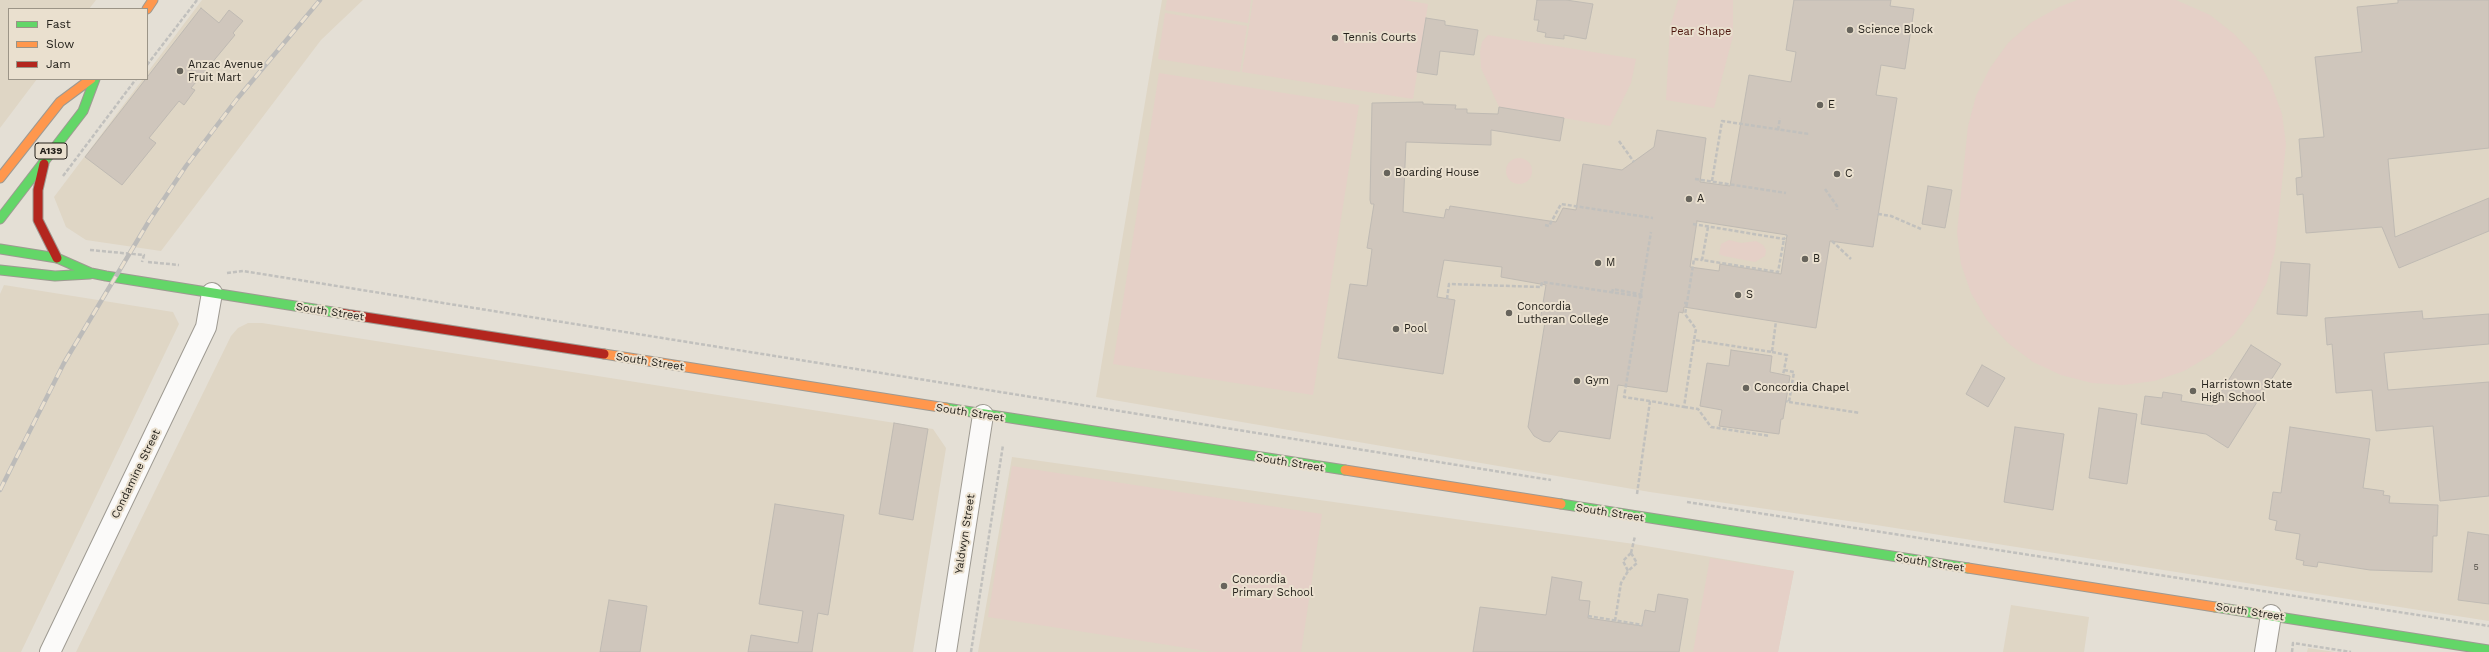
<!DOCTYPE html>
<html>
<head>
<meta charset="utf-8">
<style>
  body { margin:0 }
  #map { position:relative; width:2489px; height:652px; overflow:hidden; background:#e4dfd5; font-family:"Work Sans",sans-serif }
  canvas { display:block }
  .legend { position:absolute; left:8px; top:8px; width:140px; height:72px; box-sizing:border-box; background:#eae0cf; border:1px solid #9b9487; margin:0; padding:5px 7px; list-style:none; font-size:12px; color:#24211b }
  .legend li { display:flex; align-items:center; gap:8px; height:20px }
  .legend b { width:20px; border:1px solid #9b9487 }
</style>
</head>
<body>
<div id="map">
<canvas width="2489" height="652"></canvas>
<ul class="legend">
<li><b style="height:5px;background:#63d668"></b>Fast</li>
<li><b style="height:5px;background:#ff974d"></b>Slow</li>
<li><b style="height:5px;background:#b3261e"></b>Jam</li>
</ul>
</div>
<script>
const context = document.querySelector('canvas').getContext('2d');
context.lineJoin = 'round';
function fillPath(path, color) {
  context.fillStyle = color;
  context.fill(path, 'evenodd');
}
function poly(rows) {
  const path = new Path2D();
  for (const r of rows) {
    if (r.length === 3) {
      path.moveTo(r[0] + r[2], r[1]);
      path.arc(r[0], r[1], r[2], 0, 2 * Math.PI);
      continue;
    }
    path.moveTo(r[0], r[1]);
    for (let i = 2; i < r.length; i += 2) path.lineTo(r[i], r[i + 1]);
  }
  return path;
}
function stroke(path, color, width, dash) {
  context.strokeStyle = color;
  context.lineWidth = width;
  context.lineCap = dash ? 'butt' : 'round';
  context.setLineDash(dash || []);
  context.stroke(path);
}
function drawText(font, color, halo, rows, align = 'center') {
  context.font = font + ' "Work Sans",sans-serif';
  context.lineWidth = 4;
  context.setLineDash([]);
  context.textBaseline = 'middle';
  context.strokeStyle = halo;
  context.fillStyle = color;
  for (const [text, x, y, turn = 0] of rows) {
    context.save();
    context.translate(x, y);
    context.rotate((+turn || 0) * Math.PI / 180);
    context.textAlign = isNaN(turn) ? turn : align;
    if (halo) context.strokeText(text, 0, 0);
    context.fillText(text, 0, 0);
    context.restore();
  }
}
fillPath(poly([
  [0,0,96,0,89,9,9,9,9,79,37,79,0,128],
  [202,0,363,0,321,40,161,251,86,240,66,227,54,197,143,79,147,79,147,73],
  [1162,0,2489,0,2489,621,1876,525,1650,492,1096,397],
  [4,285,173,312,179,324,21,652,0,652,0,294],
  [248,323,262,323,933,429,946,448,913,652,76,652,231,336,238,328],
  [1012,457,1634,544,1794,571,1778,652,978,652],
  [2011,605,2089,617,2084,652,2003,652],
  [2308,648,2335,652,2307,652]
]), '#dfd6c5');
fillPath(poly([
  [1167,0,1251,0,1248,23,1165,10],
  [1253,0,1404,0,1428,4,1413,99,1242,72],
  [1678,0,1733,0,1733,36,1714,108,1666,100,1670,27],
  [2077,0,2176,0,2210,15,2234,34,2256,57,2271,84,2282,114,2286,144,2275,251,2267,282,2253,309,2234,335,2211,355,2184,371,2154,381,2123,385,2092,383,2061,375,2033,362,2008,343,1987,320,1971,293,1961,264,1957,232,1968,126,1976,96,1990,68,2008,43,2032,22,2059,7],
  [1165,13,1247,26,1240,72,1158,59],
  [1488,35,1636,59,1631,83,1610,126,1499,107,1481,68,1480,52,1482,42],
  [1159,73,1359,105,1313,395,1113,364],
  [1519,171,13],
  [1729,240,1741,243,1756,241,1763,245,1766,250,1765,256,1755,262,1724,256,1719,254,1721,244],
  [1012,466,1322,514,1301,652,1213,652,988,617],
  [1710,558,1794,571,1778,652,1693,652]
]), '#e5d0c7');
const building = poly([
  [1537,0,1566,0,1593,4,1586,39,1564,35,1564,39,1545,37,1546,33,1537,31,1539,20,1534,20,1537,0],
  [1794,0,1891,0,1890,6,1914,9,1905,69,1881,65,1876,95,1897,98,1873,247,1830,241,1816,328,1684,307,1683,313,1679,312,1667,392,1618,385,1610,439,1559,431,1550,442,1543,441,1534,436,1528,427,1545,322,1540,321,1546,285,1501,277,1502,267,1444,260,1437,297,1455,300,1443,374,1338,358,1350,284,1367,286,1372,249,1367,248,1374,204,1371,204,1370,200,1372,103,1423,102,1423,104,1456,105,1455,109,1467,109,1467,113,1498,114,1499,107,1564,118,1560,141,1491,130,1491,145,1406,142,1403,212,1444,218,1446,209,1449,210,1450,206,1556,222,1563,208,1576,210,1583,164,1622,170,1654,147,1657,130,1706,138,1700,182,1730,186,1749,75,1791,82,1796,52,1786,50,1794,0],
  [1697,221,1787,235,1781,274,1720,264,1719,271,1690,267,1697,221],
  [2398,0,2489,0,2489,148,2388,159,2395,237,2489,198,2489,231,2399,268,2382,227,2306,233,2303,194,2297,195,2296,178,2302,177,2299,139,2324,137,2315,57,2362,52,2357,7,2398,3,2398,0],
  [201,8,219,23,229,10,243,21,233,33,235,35,191,88,195,90,184,105,179,101,149,138,156,143,122,185,85,157,201,8],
  [1426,18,1445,21,1445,25,1478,30,1474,55,1440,51,1437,75,1417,72,1426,18],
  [1928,186,1952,190,1945,228,1922,224,1928,186],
  [2281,262,2310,264,2307,316,2277,314,2281,262],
  [2422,311,2423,319,2489,314,2489,344,2384,353,2388,390,2489,382,2489,496,2440,501,2433,426,2376,431,2372,390,2336,393,2332,344,2327,345,2325,318,2422,311],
  [2251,345,2281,364,2228,448,2206,434,2141,424,2145,396,2162,398,2163,392,2182,395,2181,401,2212,406,2251,345],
  [1731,350,1772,356,1770,372,1790,376,1783,419,1781,419,1779,434,1719,426,1722,410,1700,406,1707,363,1729,366,1731,350],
  [1982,365,2005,378,1988,407,1966,394,1982,365],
  [2099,408,2137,414,2127,484,2089,478,2099,408],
  [894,423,928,429,913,520,879,514,894,423],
  [2015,427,2064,434,2053,510,2004,502,2015,427],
  [2290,427,2370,439,2363,488,2384,491,2383,495,2390,496,2389,503,2438,505,2437,536,2433,536,2432,572,2370,570,2318,562,2317,567,2303,565,2304,561,2296,559,2300,534,2275,530,2277,521,2269,519,2273,492,2281,493,2290,427],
  [775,504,844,515,828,615,818,613,812,652,748,652,751,635,798,643,803,611,759,604,775,504],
  [2468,532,2489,535,2489,604,2458,600,2468,532],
  [1552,577,1582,582,1579,600,1590,601,1588,618,1642,626,1645,610,1655,612,1658,594,1688,599,1679,652,1473,652,1480,607,1546,615,1552,577],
  [609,600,647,606,640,652,600,652,609,600]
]);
fillPath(building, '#cfc6bc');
stroke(building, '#bfbab3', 1);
const street = poly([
  [50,652,206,327,212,293],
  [946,652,983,415],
  [2265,652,2271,615]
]);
const fast = poly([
  [0,219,83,111,95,79],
  [0,249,57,258,91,273,106,276,339,313],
  [0,270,55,276,90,274],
  [946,408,1345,470],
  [1561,504,1968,568],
  [2215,607,2489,650]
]);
const slow = poly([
  [147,9,153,0],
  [0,178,60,102,91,79],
  [604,354,946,408],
  [1345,470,1561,504],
  [1968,568,2215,607]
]);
const jam = poly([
  [44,164,38,190,38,220,57,258],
  [339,313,604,354]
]);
stroke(street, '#9e9a92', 22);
stroke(fast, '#9e9a92', 11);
stroke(slow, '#9e9a92', 11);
stroke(jam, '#9e9a92', 11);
stroke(poly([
  [147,65,197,0],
  [1778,130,1780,118],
  [1619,141,1634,162],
  [63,176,136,79],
  [1695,179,1786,193],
  [1712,181,1722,121,1809,134],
  [1825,189,1837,206,1837,210],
  [1878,214,1891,216,1921,229],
  [1693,224,1784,239,1787,235],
  [1545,225,1549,226,1561,204,1653,218],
  [1708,227,1702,260,1778,272,1784,239],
  [1832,241,1851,259],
  [90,250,144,255,142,262],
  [148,262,179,265],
  [227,273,243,271,1551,480],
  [1612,293,1613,289,1644,295],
  [1447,299,1449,284,1541,287,1542,282,1644,297],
  [1684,303,1687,303,1694,259,1702,260],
  [1687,303,1685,314,1696,329,1694,340],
  [1772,352,1787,355,1783,375],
  [1784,370,1794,372,1789,402,1786,401],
  [1650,401,1624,397,1651,232],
  [1789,402,1860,413],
  [1684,407,1698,409,1711,427,1770,436],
  [1637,494,1650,401,1684,407,1694,340,1772,352,1776,321],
  [1687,502,2489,626],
  [1631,553,1637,563,1628,571,1623,561,1631,553],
  [1631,553,1635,536],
  [1588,616,1643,625],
  [1615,621,1621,583,1628,571],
  [971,652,1003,445],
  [2292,652,2293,643,2351,652]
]), '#c1c0bd', 2.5, [4, 2]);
stroke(street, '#fbfaf9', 20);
stroke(fast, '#63d668', 9);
stroke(slow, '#ff974d', 9);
stroke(jam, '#b3261e', 9);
const rail = poly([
  [0,490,64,363,149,221,186,166,237,99,320,0]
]);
stroke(rail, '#bcbbb9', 4.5);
stroke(rail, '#eae0cf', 3, [9]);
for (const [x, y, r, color] of [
  [1850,30,4,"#67645c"],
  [1335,38,4,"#67645c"],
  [180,71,4,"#67645c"],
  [1820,105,4,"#67645c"],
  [1387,173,4,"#67645c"],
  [1837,174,4,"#67645c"],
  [1689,199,4,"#67645c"],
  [1805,259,4,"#67645c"],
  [1598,263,4,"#67645c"],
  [1738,295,4,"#67645c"],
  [1509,313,4,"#67645c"],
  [1396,329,4,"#67645c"],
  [1577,381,4,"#67645c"],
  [1746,388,4,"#67645c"],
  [2193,391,4,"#67645c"],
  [1224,586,4,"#67645c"]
]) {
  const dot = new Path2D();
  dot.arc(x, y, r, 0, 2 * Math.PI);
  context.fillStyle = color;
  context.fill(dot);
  stroke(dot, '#eae0cf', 1.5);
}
drawText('9px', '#504c45', null, [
  ["5",2476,567]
]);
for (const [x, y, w] of [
  [51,151,32]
]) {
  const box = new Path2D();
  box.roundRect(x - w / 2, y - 8, w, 16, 3);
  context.fillStyle = '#eae0cf';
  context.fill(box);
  stroke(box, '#24211b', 1);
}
drawText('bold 10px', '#24211b', null, [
  ["A139",51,151]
]);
drawText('11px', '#24211b', '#eae0cf', [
  ["Science Block",1858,30],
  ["Tennis Courts",1343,38],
  ["Anzac Avenue",188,65],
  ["Fruit Mart",188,78],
  ["E",1828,105],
  ["Boarding House",1395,173],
  ["C",1845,174],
  ["A",1697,199],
  ["B",1813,259],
  ["M",1606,263],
  ["S",1746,295],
  ["Concordia",1517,307],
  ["Lutheran College",1517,320],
  ["Pool",1404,329],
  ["Gym",1585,381],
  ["Harristown State",2201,385],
  ["High School",2201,398],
  ["Concordia Chapel",1754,388],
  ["Concordia",1232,580],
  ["Primary School",1232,593]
], 'left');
drawText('11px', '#4d170e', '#eae0cf', [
  ["Pear Shape",1701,32]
]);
drawText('11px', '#24211b', '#eae0cf', [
  ["South Street",330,312,9],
  ["South Street",650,362,9],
  ["South Street",970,413,9],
  ["South Street",1290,463,9],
  ["Condamine Street",136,474,-64],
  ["South Street",1610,513,9],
  ["Yaldwyn Street",965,534,-81],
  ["South Street",1930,563,9],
  ["South Street",2250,612,9]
]);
</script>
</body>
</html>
